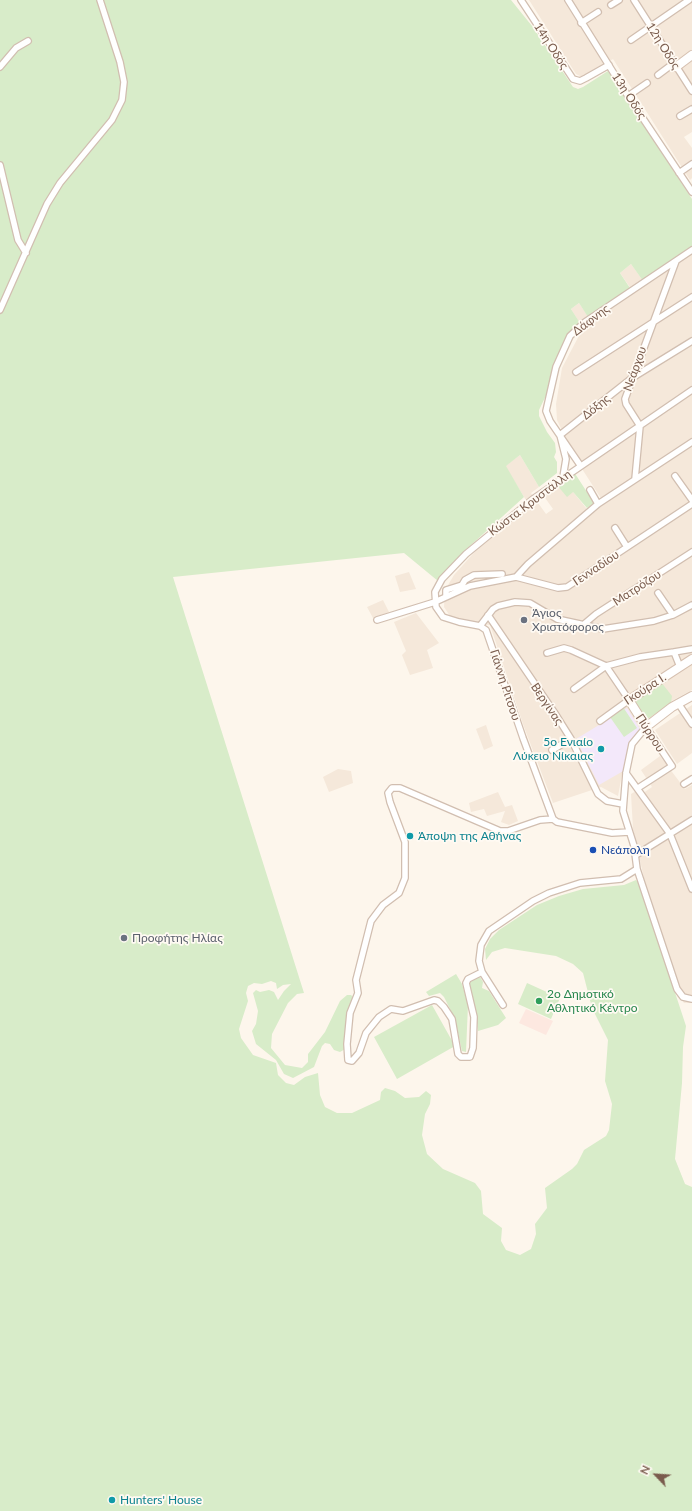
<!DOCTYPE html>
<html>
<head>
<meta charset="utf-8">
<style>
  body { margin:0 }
  #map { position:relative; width:692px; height:1511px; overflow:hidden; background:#fdf6ec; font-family:Lato,sans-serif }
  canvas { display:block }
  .north { position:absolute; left:636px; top:1455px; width:40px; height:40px; -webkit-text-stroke:3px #fffaf3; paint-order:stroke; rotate:295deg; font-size:11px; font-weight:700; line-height:16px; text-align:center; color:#7a5c4d }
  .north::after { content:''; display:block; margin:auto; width:14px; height:18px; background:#7a5c4d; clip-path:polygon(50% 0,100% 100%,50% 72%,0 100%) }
</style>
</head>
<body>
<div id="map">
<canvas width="692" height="1511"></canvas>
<div class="north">N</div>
</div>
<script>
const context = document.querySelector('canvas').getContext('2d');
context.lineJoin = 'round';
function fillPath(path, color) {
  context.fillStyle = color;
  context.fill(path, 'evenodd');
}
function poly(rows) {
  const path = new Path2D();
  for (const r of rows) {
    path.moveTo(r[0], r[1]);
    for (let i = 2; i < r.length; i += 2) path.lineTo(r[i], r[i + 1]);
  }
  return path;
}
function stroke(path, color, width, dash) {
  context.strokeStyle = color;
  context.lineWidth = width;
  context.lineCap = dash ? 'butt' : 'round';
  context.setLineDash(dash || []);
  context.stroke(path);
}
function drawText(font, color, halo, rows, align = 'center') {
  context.font = font + ' Lato,sans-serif';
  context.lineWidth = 3.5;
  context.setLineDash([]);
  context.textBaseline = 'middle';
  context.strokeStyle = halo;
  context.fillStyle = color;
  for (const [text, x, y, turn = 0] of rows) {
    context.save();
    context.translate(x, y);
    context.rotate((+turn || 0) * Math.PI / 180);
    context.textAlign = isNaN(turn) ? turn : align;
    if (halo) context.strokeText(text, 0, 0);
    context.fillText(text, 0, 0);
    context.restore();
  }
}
fillPath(poly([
  [529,0,692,0,692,132,684,137,692,148,692,178,690,180,613,59,582,77,576,74],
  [692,254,692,690,666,704,637,730,627,748,618,796,601,787,553,803,524,727,490,625,464,622,450,616,444,607,445,590,454,575,480,546,529,505,505,466,520,455,539,487,531,493,546,514,553,509,543,495,557,485,573,492,591,514,604,503,575,458,557,420,556,404,562,368,583,328,571,309,579,303,591,321,634,293,620,273,631,264,646,285],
  [409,572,416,589,400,592,395,576],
  [383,600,389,612,373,618,367,607],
  [416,613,439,643,427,650,433,668,410,675,402,655,406,651,394,622],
  [692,705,692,753,677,764,655,730],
  [486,725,493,746,484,750,476,729],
  [660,756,685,789,692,785,692,1003,684,1003,676,991,658,941,633,829,631,794,636,791,639,796,652,787,641,770],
  [338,769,351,771,353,783,329,792,323,777],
  [498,792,505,807,512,805,518,821,509,825,501,822,505,811,487,816,484,809,471,812,469,803]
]), '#f5e8da');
fillPath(poly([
  [526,1009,553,1021,546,1035,519,1023]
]), '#fde8e0');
fillPath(poly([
  [627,708,640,729,629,744,625,770,599,785,576,739]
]), '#f3e8fa');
fillPath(poly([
  [0,0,511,0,532,26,573,87,578,89,583,87,608,71,692,199,692,246,643,281,631,264,620,273,630,288,588,317,579,303,571,309,580,323,569,334,553,381,539,410,539,416,547,432,555,443,556,452,554,457,557,462,557,473,539,487,520,455,506,466,524,497,461,554,438,581,404,553,173,577,304,993,297,994,288,1003,272,1034,271,1048,285,1065,302,1068,308,1062,308,1054,325,1032,340,1001,347,995,351,995,353,997,347,1048,340,1052,334,1050,330,1044,325,1043,322,1046,314,1067,293,1078,284,1074,276,1060,256,1044,252,1031,256,1024,258,1011,253,993,256,990,260,992,269,990,274,992,278,1000,284,991,291,984,283,985,277,989,276,983,271,981,262,984,254,983,248,986,246,993,248,1001,239,1029,241,1038,253,1055,276,1063,278,1075,286,1083,294,1085,305,1077,318,1073,320,1095,325,1107,337,1113,352,1113,380,1100,381,1092,385,1088,395,1091,405,1098,419,1097,426,1091,431,1095,430,1104,425,1114,422,1135,427,1154,443,1169,475,1183,481,1191,483,1214,502,1228,501,1241,506,1250,520,1255,531,1249,536,1234,535,1224,547,1208,545,1188,572,1169,577,1164,584,1150,606,1136,609,1130,612,1104,605,1081,608,1040,592,1008,583,973,573,964,556,956,505,948,492,952,486,960,485,949,490,939,499,930,537,905,559,896,583,889,624,885,636,880,639,883,686,1026,683,1047,682,1083,675,1159,685,1184,692,1187,692,1511,0,1511],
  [574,472,594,503,587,508,573,492,567,497,557,485],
  [661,682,672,696,671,703,643,722,631,701],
  [623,707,637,728,624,737,610,717],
  [456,974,462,984,468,1005,466,1052,462,1051,455,1019,444,997,440,993,429,996,426,992],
  [480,977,483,982,482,988,489,991,506,1018,498,1025,478,1031,476,1013,468,982],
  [527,983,560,998,551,1019,518,1004],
  [432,1005,455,1046,397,1079,374,1037]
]), '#d8ecc9');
const street = poly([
  [521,0,573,79,580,81,586,78,609,65],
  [568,0,628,96,692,192],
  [634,0,692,91],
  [611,5,619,0],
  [581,23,598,12],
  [631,40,689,0],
  [0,67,16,48,28,41],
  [658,75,674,63],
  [628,96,647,83],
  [680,116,692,109],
  [0,165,18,240,26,253],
  [679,173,692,164],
  [0,310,47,204,60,183,112,120,122,100,124,82,120,62,100,0],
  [576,372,692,297],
  [580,465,550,421,546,411,556,367,570,336,585,322,692,250],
  [675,476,692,500],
  [563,477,566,459,560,435,632,378,692,341],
  [635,479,640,426,626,404,625,399,676,261],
  [590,490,598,504],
  [615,528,627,547],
  [516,577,528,564,598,504,692,442],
  [658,593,673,615],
  [446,597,446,590,462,585,465,580,474,575,502,574],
  [488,615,554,712,571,739,598,794,607,801,623,804],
  [377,620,435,602,470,586,516,577,558,588,567,587,692,504],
  [583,625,596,614,692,552],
  [480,626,493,609,498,606,515,602,530,603,557,619,603,629,654,621,673,615,692,605],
  [674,652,692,649],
  [547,653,564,648,571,650,606,666,629,700,600,721],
  [574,689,606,666,640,657,674,652,680,667],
  [678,703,692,724],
  [552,750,571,739],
  [626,773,670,834,692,889],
  [684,784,692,779],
  [638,788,672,766,646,727,632,744,626,773,623,811,634,846,637,869,677,989,683,997,692,999],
  [629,832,612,833,557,822,553,819,523,738,486,630,480,626,459,622,443,617,436,607,435,592,442,579,466,554,533,499,692,390],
  [636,855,692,820],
  [482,972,468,979,466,983,474,1017,473,1048,470,1057,461,1057,458,1054,452,1019,444,1007,438,1001,434,1000,403,1011,391,1009,379,1017,366,1033,359,1053,352,1061,348,1060,347,1044,350,1013,358,993,356,980,371,921,383,905,399,893,405,878,405,842,390,802,388,793,392,788,400,788,500,831,508,831,540,820,553,819],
  [503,1005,482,972,479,961,481,945,489,931,533,901,549,893,580,883,621,879,637,869]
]);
const secondary = poly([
  [676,67,692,55],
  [692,659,629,700,646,727,672,707,692,696]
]);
stroke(street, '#d1beb0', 8);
stroke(secondary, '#d6c0b0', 10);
stroke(street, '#fff', 5.5);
stroke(secondary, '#fff', 8);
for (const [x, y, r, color] of [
  [524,620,4,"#6b7280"],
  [601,749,4,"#0f9aa8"],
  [410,836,4,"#0f9aa8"],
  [593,850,4,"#1a4fb4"],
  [124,938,4,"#6b7280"],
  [539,1001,4,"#2e9e5b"],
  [112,1500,4,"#0f9aa8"]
]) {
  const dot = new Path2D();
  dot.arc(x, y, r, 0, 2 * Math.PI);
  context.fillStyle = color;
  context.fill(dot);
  stroke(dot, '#fffaf3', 1.5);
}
drawText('12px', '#7a5c4d', '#fffaf3', [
  ["14η Οδός",551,46,57],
  ["12η Οδός",663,46,58],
  ["13η Οδός",629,96,57],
  ["Δάφνης",591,320,-37],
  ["Νεάρχου",635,369,-70],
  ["Δόξης",596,407,-39],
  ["Κώστα Κρυστάλλη",530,503,-37],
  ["Γενναδίου",596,568,-34],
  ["Ματρόζου",637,588,-33],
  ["Γιάννη Ρίτσου",505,685,72],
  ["Γκούρα Ι.",645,689,-33],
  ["Βεργίνας",547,704,56],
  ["Πύρρου",650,733,57]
]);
drawText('12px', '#5b616d', '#fffaf3', [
  ["Άγιος",532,613],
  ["Χριστόφορος",532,627],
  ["Προφήτης Ηλίας",132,938]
], 'left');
drawText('12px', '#0d838f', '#fffaf3', [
  ["5ο Ενιαίο",593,742,"right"],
  ["Λύκειο Νίκαιας",593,756,"right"],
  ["Άποψη της Αθήνας",418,836],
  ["Hunters' House",120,1500]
], 'left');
drawText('12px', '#164399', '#fffaf3', [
  ["Νεάπολη",601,850]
], 'left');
drawText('12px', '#27864d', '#fffaf3', [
  ["2o Δημοτικό",547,994],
  ["Αθλητικό Κέντρο",547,1008]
], 'left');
</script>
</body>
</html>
